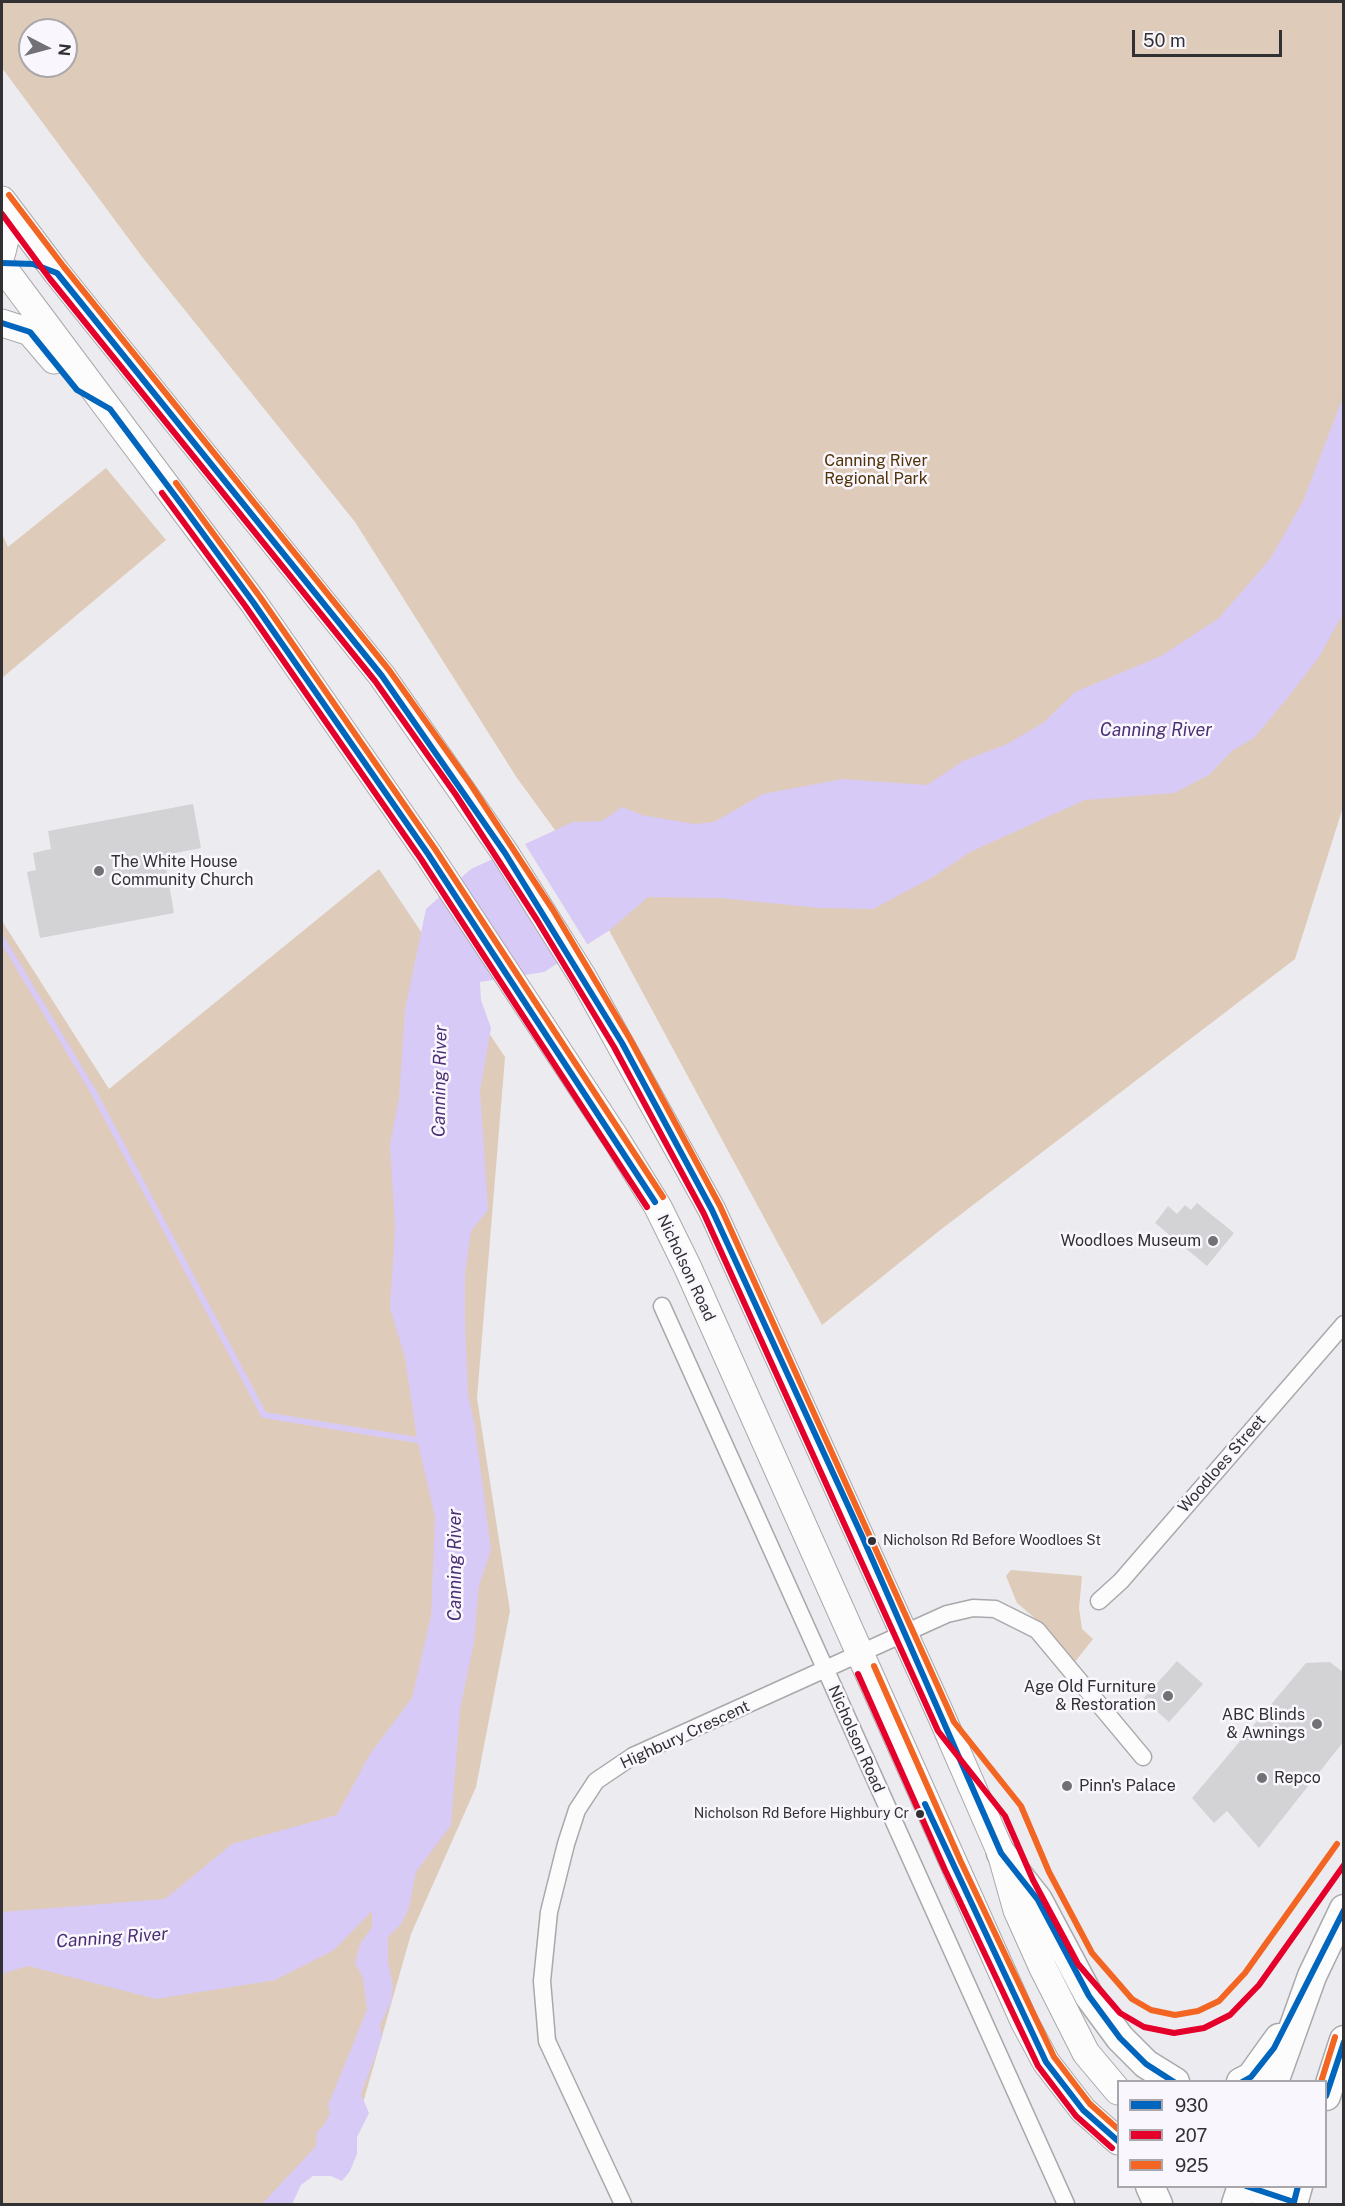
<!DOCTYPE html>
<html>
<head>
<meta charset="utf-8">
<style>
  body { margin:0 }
  #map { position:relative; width:1345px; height:2206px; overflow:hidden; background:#ecebef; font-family:"Public Sans",sans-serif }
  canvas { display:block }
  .frame { position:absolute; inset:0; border:3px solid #313033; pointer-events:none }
  .legend { position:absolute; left:1117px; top:2080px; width:210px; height:108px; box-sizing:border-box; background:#f9f7fd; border:2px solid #a9a7ac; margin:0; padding:8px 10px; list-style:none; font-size:18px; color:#313033 }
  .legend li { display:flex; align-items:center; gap:12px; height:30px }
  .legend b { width:30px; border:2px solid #a9a7ac }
  .north { position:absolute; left:18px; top:18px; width:60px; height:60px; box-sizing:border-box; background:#f9f7fd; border:2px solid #a9a7ac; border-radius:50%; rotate:96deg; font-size:16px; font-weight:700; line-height:24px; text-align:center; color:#313033 }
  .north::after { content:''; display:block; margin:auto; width:21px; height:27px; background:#727175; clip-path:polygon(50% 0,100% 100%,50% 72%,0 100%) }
  .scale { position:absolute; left:1132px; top:30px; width:150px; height:27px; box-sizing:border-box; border:3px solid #313033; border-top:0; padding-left:8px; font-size:18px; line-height:21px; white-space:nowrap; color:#313033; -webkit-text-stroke:4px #f9f7fd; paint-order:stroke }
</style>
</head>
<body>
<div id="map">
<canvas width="1345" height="2206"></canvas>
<div class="frame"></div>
<ul class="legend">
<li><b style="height:8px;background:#0065bd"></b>930</li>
<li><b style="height:8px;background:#e4002b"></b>207</li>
<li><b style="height:8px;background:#f26522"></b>925</li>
</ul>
<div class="north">N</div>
<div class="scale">50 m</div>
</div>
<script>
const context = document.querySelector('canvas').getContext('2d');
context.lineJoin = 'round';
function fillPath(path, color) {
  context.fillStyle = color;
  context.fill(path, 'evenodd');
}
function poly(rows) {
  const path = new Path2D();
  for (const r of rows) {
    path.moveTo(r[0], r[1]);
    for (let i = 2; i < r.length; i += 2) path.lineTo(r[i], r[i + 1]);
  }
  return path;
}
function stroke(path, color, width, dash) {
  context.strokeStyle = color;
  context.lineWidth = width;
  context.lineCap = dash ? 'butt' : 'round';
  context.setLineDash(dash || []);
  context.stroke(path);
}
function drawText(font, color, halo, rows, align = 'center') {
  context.font = font + ' "Public Sans",sans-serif';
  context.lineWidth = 5;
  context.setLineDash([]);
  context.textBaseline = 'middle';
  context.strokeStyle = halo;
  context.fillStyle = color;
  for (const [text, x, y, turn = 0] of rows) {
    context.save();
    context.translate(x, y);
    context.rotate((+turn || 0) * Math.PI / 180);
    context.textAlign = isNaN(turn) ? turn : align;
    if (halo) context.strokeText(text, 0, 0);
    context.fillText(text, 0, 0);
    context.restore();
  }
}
fillPath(poly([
  [2,2,1343,2,1344,804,1295,959,939,1231,822,1325,555,830,517,778,355,522,143,258,2,68],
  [30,30,66,30,66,66,30,66],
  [106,468,166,540,2,678,2,534,8,547],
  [379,869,505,1057,477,1398,510,1611,476,1787,411,1934,363,2103,270,2204,2,2204,2,921,109,1089],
  [1011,1570,1082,1576,1079,1608,1082,1629,1093,1639,1074,1663,1048,1629,1017,1603,1006,1576]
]), '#dfcbb9');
fillPath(poly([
  [1343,397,1343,614,1319,657,1286,700,1254,738,1232,751,1209,775,1174,793,1085,800,970,852,933,877,873,909,820,908,720,898,648,897,610,930,544,972,480,982,481,1000,491,1028,480,1091,488,1210,471,1231,465,1274,465,1325,468,1394,475,1427,491,1550,479,1586,474,1642,460,1710,451,1825,416,1872,409,1908,401,1924,388,1937,388,1962,393,1986,391,2002,380,2025,382,2037,361,2094,369,2113,357,2137,357,2154,350,2171,342,2181,331,2176,313,2176,301,2185,292,2204,262,2204,316,2146,317,2132,324,2125,330,2113,328,2105,367,2010,363,1978,355,1963,360,1944,372,1927,372,1911,334,1950,275,1980,156,1999,28,1966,2,1974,2,1912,165,1899,232,1844,337,1815,370,1754,412,1698,431,1616,435,1517,417,1439,405,1358,390,1308,395,1228,390,1144,399,1099,405,1009,426,909,471,869,573,822,602,821,622,807,642,815,694,824,714,822,763,794,842,779,927,785,963,761,1007,744,1043,723,1075,692,1161,656,1219,618,1270,559,1303,501]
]), '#d8caf6');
fillPath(poly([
  [523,841,589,947,560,965,492,856]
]), '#ecebef');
stroke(poly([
  [2,939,93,1091,264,1415,423,1441]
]), '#d8caf6', 6);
fillPath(poly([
  [193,804,201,848,164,855,174,913,40,938,27,872,36,870,33,853,51,849,48,831],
  [1197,1203,1234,1233,1207,1266,1155,1223,1168,1206,1177,1214,1185,1205,1191,1210],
  [1177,1661,1203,1684,1169,1722,1143,1699],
  [1330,1662,1344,1673,1344,1741,1259,1848,1227,1811,1214,1823,1192,1798,1306,1663]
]), '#d3d2d5');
const minor = poly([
  [662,1306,1066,2204],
  [1099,1601,1121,1581,1344,1324],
  [623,2204,547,2041,542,1981,549,1912,566,1844,577,1810,596,1781,633,1756,947,1614,973,1608,995,1609,1037,1630,1143,1757]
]);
const primary = poly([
  [2,200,57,273,382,676,505,853,584,979,712,1210,940,1713,1001,1853,1017,1910,1043,1968,1086,2053,1118,2091],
  [2,252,11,213],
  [2,266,253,602,428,854,616,1139,658,1207,688,1268,1024,2021,1046,2062,1083,2110,1118,2141],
  [2,323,30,332,54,360],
  [1244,2186,1294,2202]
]);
const trunk = poly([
  [1001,1853,1038,1900,1089,1996,1120,2038,1146,2064,1175,2082],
  [1241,2082,1251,2077,1279,2038],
  [1274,2082,1312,1976,1344,1909],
  [1326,2096,1344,2040],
  [1150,2186,1158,2204],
  [1236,2204,1242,2186],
  [1293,2204,1298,2186]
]);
stroke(minor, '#a9a8ab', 19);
stroke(primary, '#a9a8ab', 29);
stroke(trunk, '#a9a8ab', 31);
stroke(minor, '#fcfcfd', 16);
stroke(primary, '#fcfcfd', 27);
stroke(trunk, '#fcfcfd', 28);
stroke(poly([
  [2,263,33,264,57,273,382,676,505,853,622,1043,712,1210,862,1536,1001,1853,1038,1900,1089,1996,1120,2038,1146,2064,1174,2082],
  [2,323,30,332,77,390,110,409,182,505,253,602,428,854,655,1202],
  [925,1804,1046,2062,1083,2110,1118,2141],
  [1242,2082,1251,2077,1274,2048,1344,1910],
  [1326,2096,1344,2042],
  [1246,2186,1294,2202,1298,2186]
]), '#0065bd', 6);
stroke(poly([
  [2,214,50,279,375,681,456,795,537,920,614,1047,704,1214,938,1731,1005,1816,1033,1880,1078,1964,1120,2013,1144,2027,1174,2033,1204,2028,1230,2015,1259,1985,1344,1865],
  [162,493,246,607,421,859,647,1207],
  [858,1674,945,1870,1038,2066,1076,2116,1112,2148]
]), '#e4002b', 6);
stroke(poly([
  [9,195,64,267,389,670,471,785,553,910,630,1039,720,1206,954,1722,1021,1806,1049,1872,1092,1953,1132,1999,1151,2010,1175,2015,1198,2011,1219,2001,1245,1973,1337,1844],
  [176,483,260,597,435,849,663,1197],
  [874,1666,961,1862,1054,2057,1090,2104,1118,2129],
  [1321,2082,1335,2037]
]), '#f26522', 6);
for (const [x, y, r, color] of [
  [99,871,6,"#727175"],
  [1213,1241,6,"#727175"],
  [872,1541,5,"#313033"],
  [1168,1696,6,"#727175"],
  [1317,1724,6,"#727175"],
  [1262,1778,6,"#727175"],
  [1067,1786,6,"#727175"],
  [920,1814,5,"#313033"]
]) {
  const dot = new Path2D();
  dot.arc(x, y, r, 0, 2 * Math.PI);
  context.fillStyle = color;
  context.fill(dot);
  stroke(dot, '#f9f7fd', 2);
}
drawText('14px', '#313033', '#f9f7fd', [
  ["Nicholson Rd Before Woodloes St",883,1541],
  ["Nicholson Rd Before Highbury Cr",909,1814,"right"]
], 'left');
drawText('16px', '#513208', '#f9f7fd', [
  ["Canning River",876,461],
  ["Regional Park",876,479]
]);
drawText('16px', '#313033', '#f9f7fd', [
  ["The White House",111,862],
  ["Community Church",111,880],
  ["Woodloes Museum",1201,1241,"right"],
  ["Age Old Furniture",1156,1687,"right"],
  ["& Restoration",1156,1705,"right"],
  ["ABC Blinds",1305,1715,"right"],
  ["& Awnings",1305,1733,"right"],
  ["Repco",1274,1778],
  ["Pinn's Palace",1079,1786]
], 'left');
drawText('16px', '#313033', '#f9f7fd', [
  ["Nicholson Road",686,1268,65],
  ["Woodloes Street",1222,1464,-49],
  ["Highbury Crescent",685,1735,-25],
  ["Nicholson Road",856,1739,66]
]);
drawText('italic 18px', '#4c3076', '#f9f7fd', [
  ["Canning River",1156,730],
  ["Canning River",440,1081,-89],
  ["Canning River",455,1565,-90],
  ["Canning River",112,1938,-4]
]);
</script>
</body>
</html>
